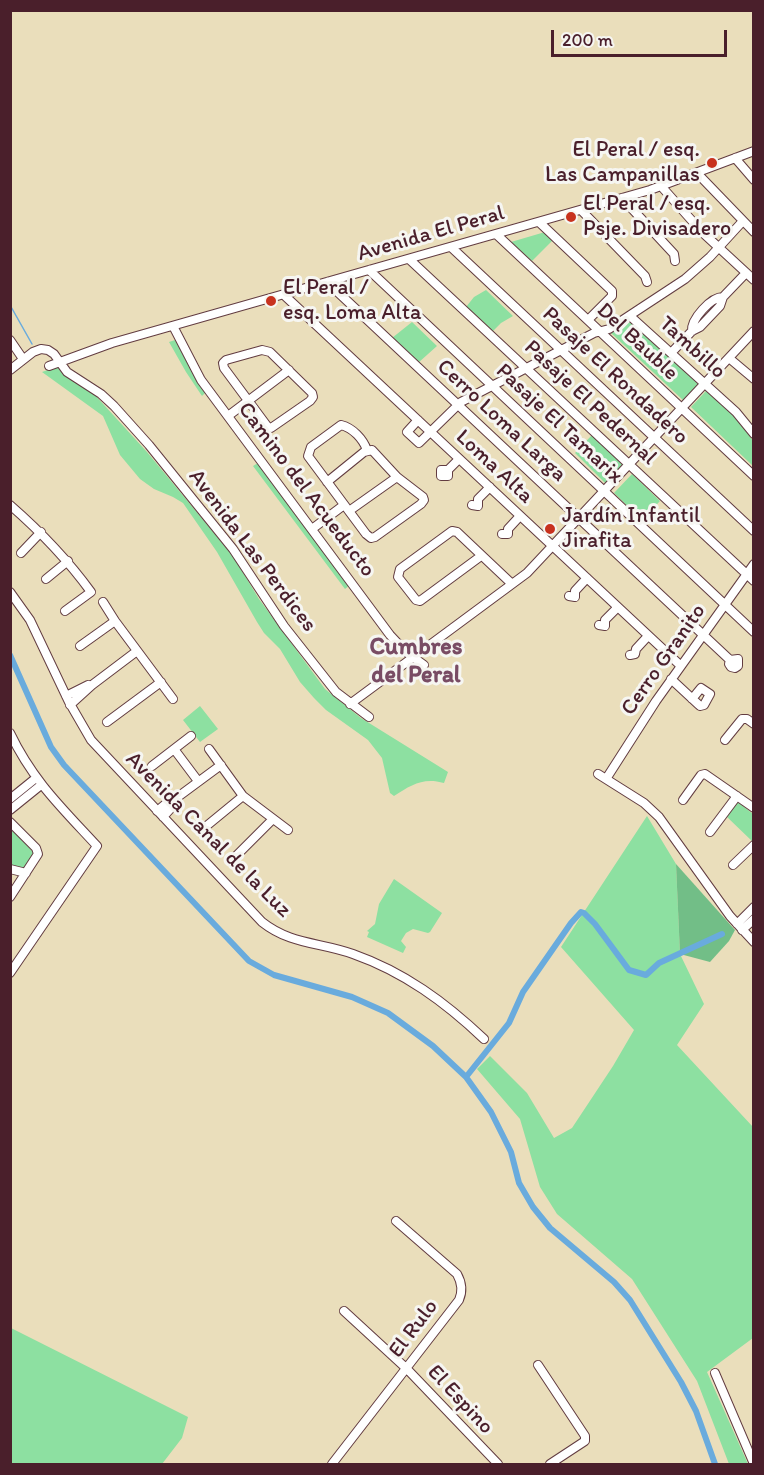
<!DOCTYPE html>
<meta charset="utf-8">
<style>
body{margin:0}
#map{position:relative;width:764px;height:1475px;overflow:hidden;background:#eadebb;font-family:Itim,sans-serif}
canvas{display:block}
.frame{position:absolute;inset:0;border:12px solid #4a1f2b;pointer-events:none}
.scale{position:absolute;left:551px;top:30px;width:176px;height:27px;box-sizing:border-box;border:3px solid #4a1f2b;border-top:0;padding-left:8px;font-size:18px;line-height:21px;white-space:nowrap;color:#4a1f2b;-webkit-text-stroke:4px #f6f6f2;paint-order:stroke}
</style>
<div id="map">
<canvas width="764" height="1475"></canvas>
<div class="frame"></div>
<div class="scale">200 m</div>
</div>
<script>
const c = document.querySelector('canvas').getContext('2d');
c.lineJoin = 'round';
function paint(path, color) {
  c.fillStyle = color;
  c.fill(path, 'evenodd');
}
function stroke(path, color, width, dash) {
  c.strokeStyle = color;
  c.lineWidth = width;
  c.lineCap = dash ? 'butt' : 'round';
  c.setLineDash(dash || []);
  c.stroke(path);
}
function write(font, color, halo, rows, align = 'center') {
  c.font = font + ' Itim,sans-serif';
  c.lineWidth = 6;
  c.setLineDash([]);
  c.textBaseline = 'middle';
  c.strokeStyle = halo;
  c.fillStyle = color;
  for (const [text, x, y, turn = 0] of rows) {
    c.save();
    c.translate(x, y);
    c.rotate((+turn || 0) * Math.PI / 180);
    c.textAlign = isNaN(turn) ? turn : align;
    if (halo) c.strokeText(text, 0, 0);
    c.fillText(text, 0, 0);
    c.restore();
  }
}
paint(new Path2D(`
 M545,232L553,240L532,261L511,242Z
 M486,290L513,316L501,323L492,332L466,307L474,297Z
 M412,322L437,346L418,363L392,338Z
 M630,322L699,383L684,401L611,333Z
 M175,340L206,392L202,396L186,372L169,342Z
 M59,366L94,394L147,452L233,556L259,599L325,689L361,718L448,772L444,783C423,777 411,785 394,796L390,793L382,758L368,740L326,710L314,698L300,682L280,649L264,633L257,622L217,552L183,503L173,497L154,489L140,479L120,455L103,416L42,372Z
 M706,391L735,415L753,441V466L691,407Z
 M592,435L623,465L605,483L575,453Z
 M258,463L350,585L345,589L253,466Z
 M632,474L660,501L642,520L614,493Z
 M200,706L218,729L200,742L183,720Z
 M738,802L753,814V842L727,817Z
 M647,816L676,864L680,954L704,1004L677,1045L753,1127V1338L707,1372L748,1464H729L697,1381L632,1279L557,1214L540,1187L520,1119L477,1069L490,1056L527,1093L554,1138L572,1128L613,1066L634,1030L561,947Z
 M10,827L34,853L24,869L11,866Z
 M394,879L442,913L430,932L428,933L413,929L406,933L401,941L406,947L403,953L367,937L369,932L367,931L375,924L379,904Z
 M11,1328L188,1417L182,1438L162,1464H11Z`), '#8de0a1');
paint(new Path2D(`
 M676,864L735,930L729,941L710,962L680,954Z`), '#72be87');
stroke(new Path2D(`
 M10,305L32,344`), '#69abdd', 1.5);
stroke(new Path2D(`
 M10,655L51,747L64,765L249,961L274,975L352,997L388,1013L433,1046L466,1077L491,1112L511,1152L519,1183L533,1207L550,1228L614,1282L630,1300L681,1382L696,1411L715,1464
 M466,1077L509,1023L523,992L571,923L581,912L584,913L595,924L629,970L646,975L659,963L722,934`), '#69abdd', 6);
const minor = new Path2D(`
 M735,158L754,180
 M697,173L754,232
 M661,186L702,232L754,280
 M622,198L674,254L675,261
 M581,210L645,276L647,282
 M539,222L612,291V296L588,320
 M496,234L754,476
 M451,247L754,531
 M409,259L754,581
 M369,270L754,632
 M327,282L730,660L729,664L731,667L735,668L738,666V659L730,660
 M284,295L681,666
 M630,316L736,412L754,434
 M173,326L201,380L390,635L406,652L424,665
 M692,331C691,319 711,297 723,297
 M10,340L23,359
 M262,350L270,352L312,393L313,397L310,401L271,428L267,426L224,368L223,363L226,360Z
 M671,353L692,331L700,327L720,306L723,297L746,273
 M729,358L754,379
 M49,366L112,343L650,190L754,151
 M10,370L33,352L41,349L48,350L54,354L67,372L101,394L114,406L149,445L233,549L284,626L336,692L369,717
 M228,416L289,370
 M418,420L407,432L419,443L461,402L594,333L609,329L685,279L710,257L742,222
 M448,470H441V476H448V470L459,459
 M327,482L364,452L372,450L397,477L423,497L424,500L421,504L375,537L371,538L366,534L308,456L311,447L341,425C353,428 363,439 367,450
 M10,505C41,532 67,559 91,592L65,611
 M472,505L478,506V499L490,487
 M349,511L397,477
 M312,529L344,505
 M502,534H508V529L520,516
 M21,553L41,532
 M481,556L420,601L416,600L398,577L400,569L452,531L457,532L512,584
 M46,579L68,561
 M10,592L30,620L69,702L91,740L262,922C291,945 320,942 353,954C404,972 445,1002 484,1039
 M569,596L575,597V591L587,578
 M103,602L115,621L173,699
 M599,625L605,626V620L618,607
 M80,646L115,621
 M630,655L635,654L636,649L648,636
 M671,679L699,705L700,706L704,705L710,694L701,688L692,699
 M66,696L88,685
 M350,704L527,573L754,331
 M70,705L92,685L137,651
 M107,722L161,682
 M10,733C33,781 62,808 97,846L10,973
 M725,740L742,719H747L754,724
 M174,749L198,781
 M209,749L243,796L288,830
 M152,766L191,736
 M598,774L644,803L659,817L730,916L754,942
 M606,779L656,701L754,564
 M10,799L36,778
 M683,800L701,775L705,774L754,808
 M10,810L41,785
 M157,811L169,801L175,799L221,765
 M163,817L173,806L175,799
 M10,822L36,848L38,854L10,897
 M204,828L243,796
 M710,832L737,796
 M234,858L272,820
 M733,865L754,845
 M10,869L26,873
 M737,924L754,907
 M742,930L754,919
 M344,1311L407,1369L498,1464
 M538,1365L585,1436V1441L550,1464
 M715,1373L754,1464
 M332,1464L459,1300C463,1291 462,1283 457,1274L396,1221`);
stroke(minor, '#623c41', 10);
stroke(minor, '#fff', 8);
for (const [x, y, r, color] of [
 [712,163,6,"#c8321e"],
 [571,217,6,"#c8321e"],
 [271,301,6,"#c8321e"],
 [550,529,6,"#c8321e"]
]) {
  const dot = new Path2D();
  dot.arc(x, y, r, 0, 2 * Math.PI);
  c.fillStyle = color;
  c.fill(dot);
  stroke(dot, '#f6f6f2', 2);
}
write('22px', '#4a1f2b', '#f6f6f2', [
 ["El Peral / esq.",700,150,"right"],
 ["Las Campanillas",700,175,"right"],
 ["El Peral / esq.",583,204],
 ["Psje. Divisadero",583,229],
 ["El Peral /",283,288],
 ["esq. Loma Alta",283,313],
 ["Jardín Infantil",562,516],
 ["Jirafita",562,541]
], 'left');
write('22px', '#4a1f2b', '#f6f6f2', [
 ["Avenida El Peral",431,234,-16],
 ["Del Bauble",637,342,43],
 ["Tambillo",692,348,42],
 ["Pasaje El Rondadero",615,376,43],
 ["Pasaje El Pedernal",590,403,43],
 ["Cerro Loma Larga",501,421,43],
 ["Pasaje El Tamarix",559,424,43],
 ["Loma Alta",494,467,43],
 ["Camino del Acueducto",306,490,53],
 ["Avenida Las Perdices",252,551,53],
 ["Cerro Granito",664,660,-55],
 ["Avenida Canal de la Luz",208,835,45],
 ["El Rulo",414,1329,-53],
 ["El Espino",460,1400,47]
]);
write('bold 24px', '#794c64', '#f6f6f2', [
 ["Cumbres",416,648],
 ["del Peral",416,676]
]);
</script>
